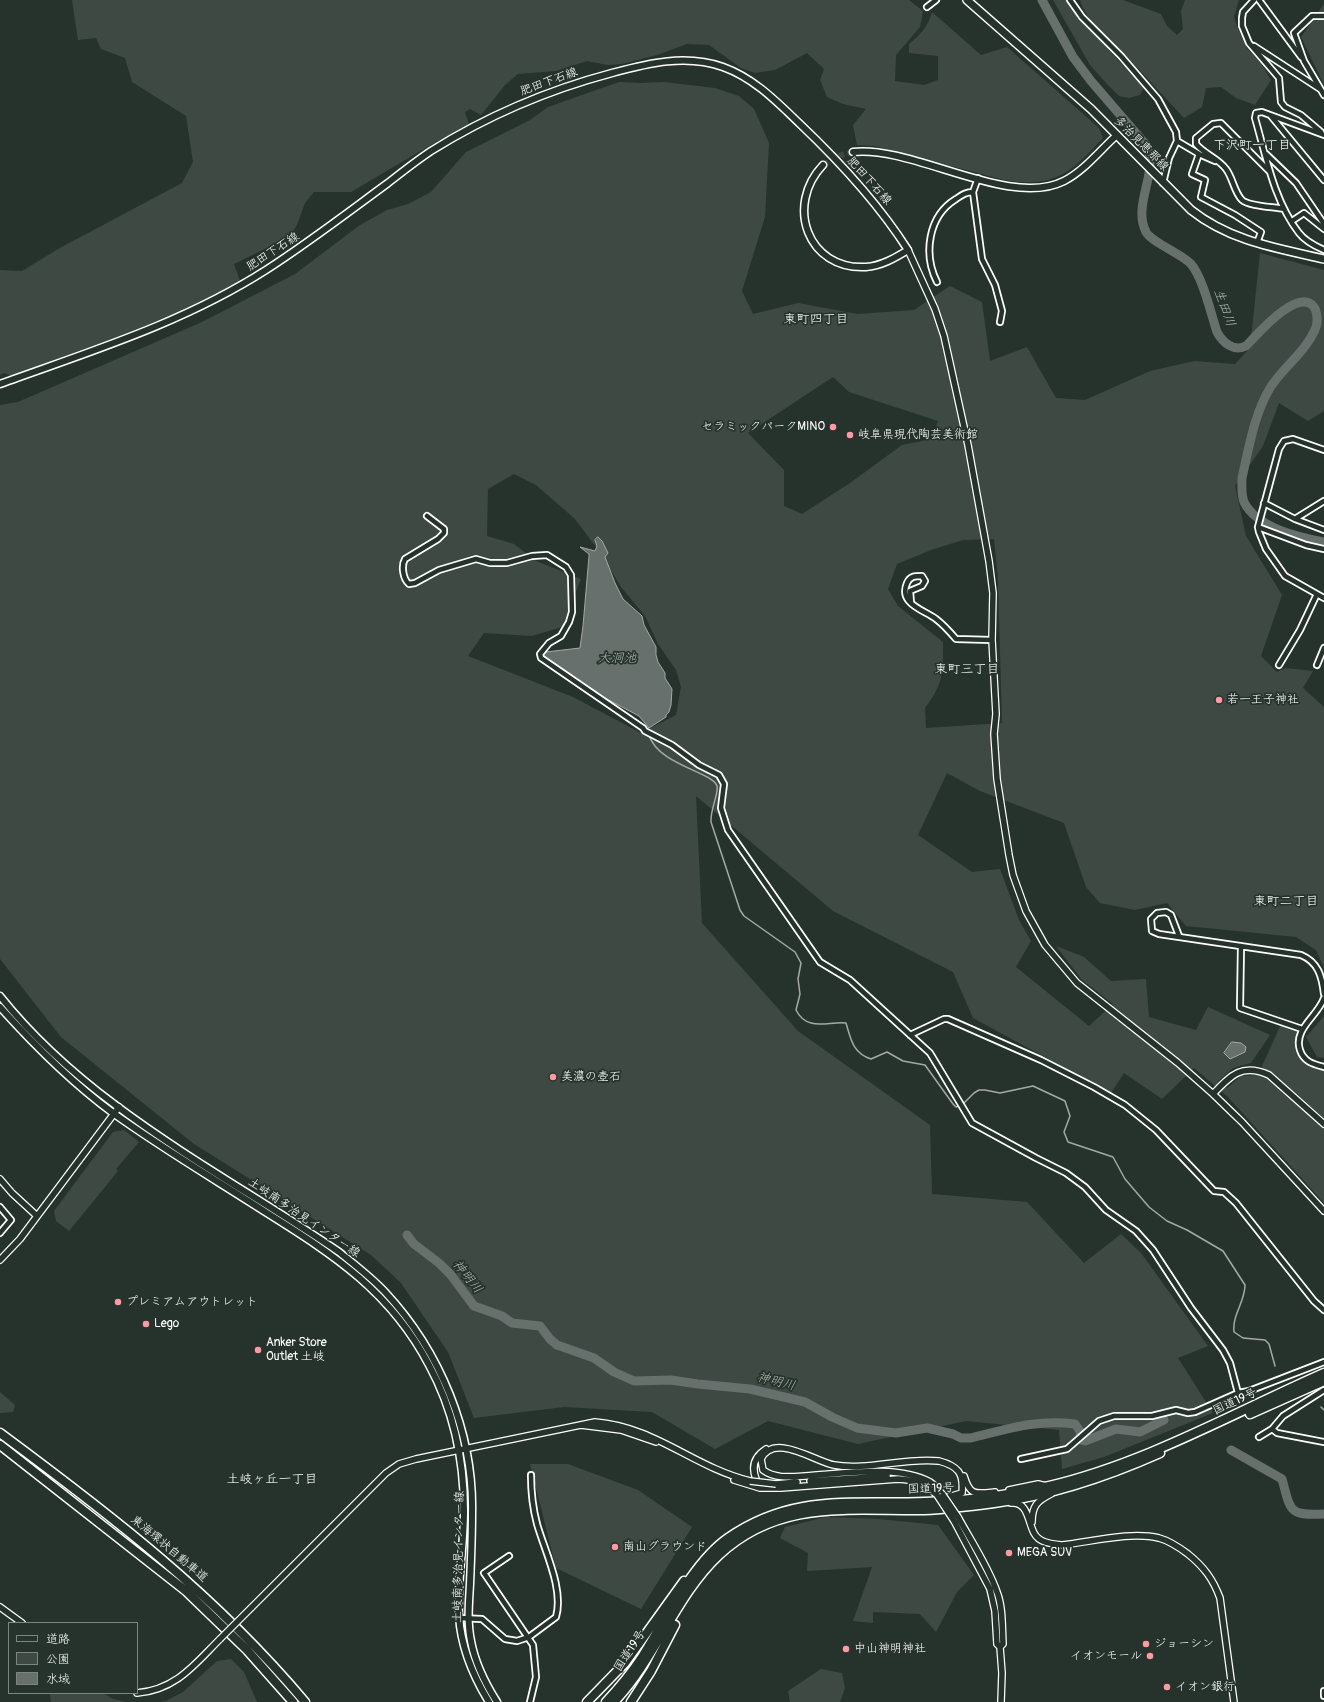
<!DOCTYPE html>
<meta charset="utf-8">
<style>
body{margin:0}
#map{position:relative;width:1324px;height:1702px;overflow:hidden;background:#26332d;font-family:Pangolin,"Klee One",sans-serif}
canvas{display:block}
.legend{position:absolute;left:8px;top:1622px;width:130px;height:72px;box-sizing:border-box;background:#26332d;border:1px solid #7d8581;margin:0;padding:5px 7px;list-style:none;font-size:12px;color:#fff}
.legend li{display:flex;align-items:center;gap:8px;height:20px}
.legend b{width:20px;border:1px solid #7d8581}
</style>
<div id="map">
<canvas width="1324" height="1702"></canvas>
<ul class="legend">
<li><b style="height:5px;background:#26332d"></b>道路</li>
<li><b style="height:11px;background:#3e4944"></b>公園</li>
<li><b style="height:11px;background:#67706c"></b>水域</li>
</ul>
</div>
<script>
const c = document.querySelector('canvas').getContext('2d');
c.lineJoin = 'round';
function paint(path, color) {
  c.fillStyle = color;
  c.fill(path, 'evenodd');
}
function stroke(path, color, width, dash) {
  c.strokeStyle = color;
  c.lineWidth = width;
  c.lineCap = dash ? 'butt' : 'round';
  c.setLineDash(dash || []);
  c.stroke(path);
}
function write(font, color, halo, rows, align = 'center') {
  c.font = font + ' Pangolin,"Klee One",sans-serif';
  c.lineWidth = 3.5;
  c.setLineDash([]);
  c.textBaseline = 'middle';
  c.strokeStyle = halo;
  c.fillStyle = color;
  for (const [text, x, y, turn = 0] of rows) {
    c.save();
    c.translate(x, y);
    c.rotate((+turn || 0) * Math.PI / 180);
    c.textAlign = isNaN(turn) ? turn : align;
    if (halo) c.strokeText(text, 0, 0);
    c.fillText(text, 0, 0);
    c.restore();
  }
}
paint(new Path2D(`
 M72,0H909L923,11L920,27L896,55L895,81L924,85L938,80V56L909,53V44C921,34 928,27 932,12L981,55L1007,47L1099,128L1103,138C1070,174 1054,188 1004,180L875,146L857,145L853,125L866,109L843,104L827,97L820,80L824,69L807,53L775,70L755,73L741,68L709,45L687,44L657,55L622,64L607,65L587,61L556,71L518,74L505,85L481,115L470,109L465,112L469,125L429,146L351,192H314L305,203L297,225L289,237L234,264L240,281C169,320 90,348 14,377L4,373L0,375V270L22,271L58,249L182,183L193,162L186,116L132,82L125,58L101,49L96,38L78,40Z
 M1053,0H1066L1081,20L1144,88L1140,95L1129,98L1119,96L1107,84L1090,65Z
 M1080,0H1123L1161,14L1167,26L1177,35L1183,29L1181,11L1185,0H1239L1234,17L1238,29L1247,48L1261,63L1271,80L1255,105L1236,98L1221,87L1206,88L1202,107L1184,118C1166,99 1149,80 1131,61C1114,43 1087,25 1080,0Z
 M1324,4V85L1301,37Z
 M619,82L640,83L664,82L715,88L739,96L754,109L769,143L765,217L742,291L753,314L798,303L857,314L914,310L950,286L982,302L990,361L1027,347L1056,398L1085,400L1150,371L1194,361L1235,364L1250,348L1260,253L1324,270V411L1308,421L1279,403L1263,446L1235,486L1246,536L1282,595L1261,656L1277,672L1285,668L1313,671L1303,688L1324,707V968L1316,950L1296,937L1186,926L1167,903L1135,910L1100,903L1086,887L1064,823L980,791L947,773L918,835L972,872L1000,869L1019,920L1031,941L1016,967L1089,1026L1113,1004L1082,980L1056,946L1084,957L1111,981L1146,979L1149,1017L1196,1030L1208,1007L1270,1035L1251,1063L1233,1068L1218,1081L1227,1088L1241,1076L1258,1075L1282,1022L1302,1029L1298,1046L1308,1062L1324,1067V1203L1228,1097L1194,1068L1162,1099L1124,1073L1111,1093L973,1018L953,972L833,911L696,796L702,923L798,1031L930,1125L932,1194L1027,1202L1084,1263L1121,1234L1141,1253L1208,1346L1178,1358L1213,1413L1104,1457L1062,1469L1059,1430L966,1421L858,1444L768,1421L715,1449L652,1412L564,1407L474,1418L448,1352L401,1283L371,1255L194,1144L61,1037L0,959V405L18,402L202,322L295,274L360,225L387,210L408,204L431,192L466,152L530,120L548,107ZM833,377L849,392L938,421L932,439L902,445L850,483L802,514L784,506V470L748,433ZM514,474L536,485L575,519L601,554L621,587L645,616L658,644L676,670L681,687L676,715L641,733L573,697L468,656L484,633L532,636L562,627L581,579L536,561L514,544L487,536L488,489ZM994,539L998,579L1002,723L926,728L925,708C944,683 943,672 943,642L898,606L888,589L897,564L931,550L963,540Z
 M1324,1016V1058L1317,1057L1306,1037Z
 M124,1130L139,1142L116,1169L118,1171L69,1231L56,1221L54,1211L113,1132Z
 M0,1392L15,1405L13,1412L0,1413Z
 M530,1464H568L638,1490L692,1527L641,1609L556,1568Z
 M826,1517L879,1519L938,1525L974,1575L957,1592L936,1632L920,1614L873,1612V1623L853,1621L872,1567L807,1571L808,1553L780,1538L785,1527Z
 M231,1659L244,1672L257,1702H159L166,1701L183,1692L217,1661Z
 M821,1669L842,1673L845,1688L840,1702H790L788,1691Z
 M50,1693H103L113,1699L126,1702H51Z`), '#3e4944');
const water = new Path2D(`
 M598,537L602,541L608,553L605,557L615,583L623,599L642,616L644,625L656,647V655L658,662L665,673V678L672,689L671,705L669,712L666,715V717L649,728L639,716L603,697L542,655L546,652L580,648L583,626L589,556V554L580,547L595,551L597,546L595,540Z
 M1232,1042L1241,1043L1246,1047L1245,1052L1230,1059L1224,1053Z`);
paint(water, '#67706c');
stroke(water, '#a4a9a7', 1);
stroke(new Path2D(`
 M649,735C658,765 713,772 717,786C719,793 710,810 711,822L740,910L744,916L795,952L801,963L798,979L800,994L796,1010C807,1032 828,1021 846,1023C851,1040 853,1053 871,1059L887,1052L903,1061L925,1065L953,1104L956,1107L959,1106
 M963,1104L974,1093L979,1090H985L1000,1093L1033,1086L1065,1101L1070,1116L1064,1132L1068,1142L1113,1157L1125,1179L1149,1207L1167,1221L1187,1230L1223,1251L1245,1285C1245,1302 1232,1315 1234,1332L1243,1338L1265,1340L1269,1344L1275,1366
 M1321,1407L1324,1410`), '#a4a9a7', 1.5);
stroke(new Path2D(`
 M1042,0L1073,57L1091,81L1147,146C1159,172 1132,205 1146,232C1151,242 1182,254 1191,264C1203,278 1211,314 1217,332C1223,343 1234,352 1246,346C1256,336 1298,286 1314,307C1317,311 1318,322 1316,327C1307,351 1283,367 1270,388C1254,415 1249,447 1242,478C1242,485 1241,495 1244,502C1257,528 1298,537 1324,542
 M407,1235L414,1244L439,1263L451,1275L474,1306L502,1316L512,1323L540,1326L550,1339L557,1345L594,1358L614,1372L634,1381L671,1380L698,1384L750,1389L805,1402L832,1417L857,1428L896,1433L927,1428L953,1434L961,1438H971C1008,1429 1037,1419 1075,1424L1080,1431L1081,1440L1085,1441L1116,1429L1140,1432L1164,1420
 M1231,1450L1282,1479C1291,1511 1288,1516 1324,1514`), '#67706c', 9);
stroke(new Path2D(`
 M823,165L838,156L853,152`), '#3c4742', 6, [6, 3]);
const minor = new Path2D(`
 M1070,0L1082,17L1121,56L1158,99L1176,132L1177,141L1169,158L1163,183
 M1254,0L1243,12L1242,18V26L1249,43L1279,78L1281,102L1285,107L1301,115L1321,132
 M1259,0L1301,57
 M927,7L936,0
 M1324,16H1312L1294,33L1304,61L1324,95
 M1254,46L1320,89
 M1271,116L1324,180
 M1324,135L1262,112L1256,113L1255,118C1266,156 1274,201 1299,233C1305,241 1315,246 1324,250
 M1177,141L1199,154L1215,161
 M1199,154L1192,174L1205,180L1201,197L1235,215L1261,232L1257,243
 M1266,154L1296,183L1324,224
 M1270,172L1221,123L1213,124L1196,138V144C1204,154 1218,158 1226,169C1233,178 1234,192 1242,200C1248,206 1275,207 1284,209
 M978,178L973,192L982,259L995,285L1002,311L1000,322
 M1292,221L1304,213L1324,229
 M937,282C923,254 928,216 956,199C962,195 966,192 973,192
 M1324,450L1293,439L1284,441L1279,449L1258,527L1259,532L1266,549L1285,576L1324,598
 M1264,503L1295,519L1324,530
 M427,516L444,529V533L438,539L405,559C401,566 403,579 409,584L415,583L439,570L476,559L490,563H507L532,556L547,555L566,567L571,575L572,612L569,622L561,636L549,643L540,654L541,658L643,728L645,731L672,745L699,765L719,775L724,784L721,808L728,830L820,962L850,980L930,1053L972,1123L1036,1158L1066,1173L1085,1187L1106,1210L1136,1231L1153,1250L1191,1308L1223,1350L1230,1363L1238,1393
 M1295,519L1324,501
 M1258,527L1306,545L1324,549
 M911,603L910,591L922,586L925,581L922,576C915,576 910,576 907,583C898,604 924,610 936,619C944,625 950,632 956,639L992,640
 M1279,665L1300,630L1317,594
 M1317,665L1324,648
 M1179,936L1171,915L1166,912L1157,913L1151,919L1152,931L1159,934L1301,955C1318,962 1322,976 1324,994
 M1241,946L1240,1008L1302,1029
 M1324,998C1318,1016 1293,1029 1300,1050C1304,1062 1313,1064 1324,1067
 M910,1035L944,1019H948L1041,1060L1094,1087L1125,1105L1156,1130L1214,1191L1224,1192L1236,1203L1314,1301L1324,1310
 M0,1207L11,1220L0,1233
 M1272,1429L1277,1433L1324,1442
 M1259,1437L1272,1429L1283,1416L1324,1390
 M1021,1459L1067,1449L1099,1421L1114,1416H1152L1176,1410L1188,1413L1195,1412L1238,1393L1249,1391L1324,1362
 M509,1556L484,1573L533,1645L536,1677L530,1702
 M459,1618L482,1619L505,1639L517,1641L529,1637L556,1617C564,1589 545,1552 537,1524C533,1509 531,1491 531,1475
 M1324,1691V1696`);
const tertiary = new Path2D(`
 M908,250L935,309L944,336L968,445L989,561L993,593L992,640L996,714L994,734L997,779L1009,855L1013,875L1026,911L1045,945L1077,983L1178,1063L1213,1094L1242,1122L1324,1211
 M1213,1094C1231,1075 1242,1063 1269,1075L1324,1124
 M0,1179L12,1193L37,1216
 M0,1260L20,1239L119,1107
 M581,1425L621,1430L656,1442
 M964,1476C970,1496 975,1494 995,1492
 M756,1479C751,1466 755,1456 766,1449
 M734,1480L760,1488H781L898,1479C916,1480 923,1483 937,1495
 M810,1481L887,1476
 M776,1484L797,1482
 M1009,1490L1038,1484L1046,1486
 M943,1495C939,1491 935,1485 930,1482C898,1464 840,1474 805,1476C791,1477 775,1479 763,1470L761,1459C774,1432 816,1462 834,1465C866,1471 906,1457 939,1461C958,1466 964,1473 962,1493L945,1498
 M1011,1503C1028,1501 1028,1522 1034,1533C1039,1543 1052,1544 1062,1545C1091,1542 1130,1531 1159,1538C1170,1541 1180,1548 1188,1554C1204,1567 1213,1579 1220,1598L1234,1702
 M958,1517C971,1541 988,1566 997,1592C1003,1607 1002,1627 1003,1644L1000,1647
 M954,1521L990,1589L995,1611L997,1644L1000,1647L1002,1673L1001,1702
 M1032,1522C1032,1506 1037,1501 1051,1494
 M0,1607L22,1623
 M251,1608L386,1473L399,1464L416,1459L595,1422C656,1427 693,1467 750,1481
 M137,1693C176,1690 195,1664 220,1639`);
const secondary = new Path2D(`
 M853,152C913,145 1009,209 1064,181C1084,171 1100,150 1117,135
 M0,384C91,351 183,323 266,270C308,243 347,213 388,183C402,172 416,161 431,151C487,116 548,90 612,73C649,63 686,54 723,67C754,78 777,102 800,124C840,162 878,203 908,250C895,258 881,266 866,267C807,270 785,205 823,165
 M0,996C89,1108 223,1173 339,1252C355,1265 371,1277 385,1292C440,1351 474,1433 472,1514C472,1538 471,1561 470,1584C469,1603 467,1622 471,1641C475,1663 485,1683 497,1702
 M0,1007C35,1046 71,1082 113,1113C163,1149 216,1180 267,1213C334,1255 391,1292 429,1365C453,1409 464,1460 464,1511C464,1546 457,1581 459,1616C461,1647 473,1676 489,1702`);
const primary = new Path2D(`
 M967,0L1091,109L1191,210C1230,241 1276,248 1324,259`);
const trunk = new Path2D(`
 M1250,1414L1324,1381
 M587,1702L625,1663L684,1581
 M606,1702C618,1689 630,1675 640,1660C664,1623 692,1563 728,1538C793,1493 851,1505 925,1502C967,1501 1009,1495 1049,1486C1146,1463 1233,1413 1324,1373
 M614,1702C656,1658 676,1595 719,1555C779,1499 849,1511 924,1510C947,1509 971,1506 994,1503C1053,1495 1106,1477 1160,1453
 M631,1702L651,1671L675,1625`);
const motorway = new Path2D(`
 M0,1433C112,1516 215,1595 305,1702
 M0,1445L186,1591L247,1650L293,1702`);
stroke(minor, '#fff', 8);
stroke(tertiary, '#fff', 8);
stroke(secondary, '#fff', 9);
stroke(primary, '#fff', 10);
stroke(trunk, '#fff', 11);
stroke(motorway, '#fff', 11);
stroke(minor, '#26332d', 4.5);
stroke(tertiary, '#26332d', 5.5);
stroke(secondary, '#26332d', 6);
stroke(primary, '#26332d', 7);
stroke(trunk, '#26332d', 8);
stroke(motorway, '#26332d', 8);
const tertiaryBridge = new Path2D(`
 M750,1481L776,1484
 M937,1495L954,1521
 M943,1495L958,1517
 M220,1639L251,1608`);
stroke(tertiaryBridge, '#fff', 8, []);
stroke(tertiaryBridge, '#26332d', 5.5);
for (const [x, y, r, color] of [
 [833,427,4,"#ff9aa2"],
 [850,435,4,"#ff9aa2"],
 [1219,700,4,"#ff9aa2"],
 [553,1077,4,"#ff9aa2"],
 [118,1302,4,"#ff9aa2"],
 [146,1324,4,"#ff9aa2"],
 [258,1350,4,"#ff9aa2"],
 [615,1547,4,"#ff9aa2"],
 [1009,1553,4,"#ff9aa2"],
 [1146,1644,4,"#ff9aa2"],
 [846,1649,4,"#ff9aa2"],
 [1150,1656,4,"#ff9aa2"],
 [1167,1687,4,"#ff9aa2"]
]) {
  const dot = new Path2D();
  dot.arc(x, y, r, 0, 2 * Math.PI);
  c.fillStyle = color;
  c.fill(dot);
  stroke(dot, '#26332d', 1.5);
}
write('12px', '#fff', '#26332d', [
 ["肥田下石線",549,82,-20],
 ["多治見恵那線",1141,144,45],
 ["肥田下石線",869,181,48],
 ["肥田下石線",273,252,-33],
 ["土岐南多治見インター線",304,1218,34],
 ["国道19号",1235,1402,-25],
 ["国道19号",931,1489,-2],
 ["東海環状自動車道",169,1549,40],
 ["土岐南多治見インター線",459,1557,-89],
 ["国道19号",630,1651,-57]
]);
write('12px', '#fff', '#26332d', [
 ["セラミックパークMINO",825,427,"right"],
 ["岐阜県現代陶芸美術館",858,435],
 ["若一王子神社",1227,700],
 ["美濃の壺石",561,1077],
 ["プレミアムアウトレット",126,1302],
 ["Lego",154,1324],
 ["Anker Store",266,1343],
 ["Outlet 土岐",266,1357],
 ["南山グラウンド",623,1547],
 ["MEGA SUV",1017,1553],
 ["ジョーシン",1154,1644],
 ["中山神明神社",854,1649],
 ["イオンモール",1142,1656,"right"],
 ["イオン銀行",1175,1687]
], 'left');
write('13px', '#fff', '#26332d', [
 ["下沢町一丁目",1252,146],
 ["東町四丁目",816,320],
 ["東町三丁目",967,670],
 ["東町二丁目",1286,902],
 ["土岐ヶ丘一丁目",272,1480]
]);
write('italic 13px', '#b3b8b6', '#26332d', [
 ["生田川",1224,308,70],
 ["大洞池",617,659],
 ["神明川",467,1277,51],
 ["神明川",776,1382,14]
]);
</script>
